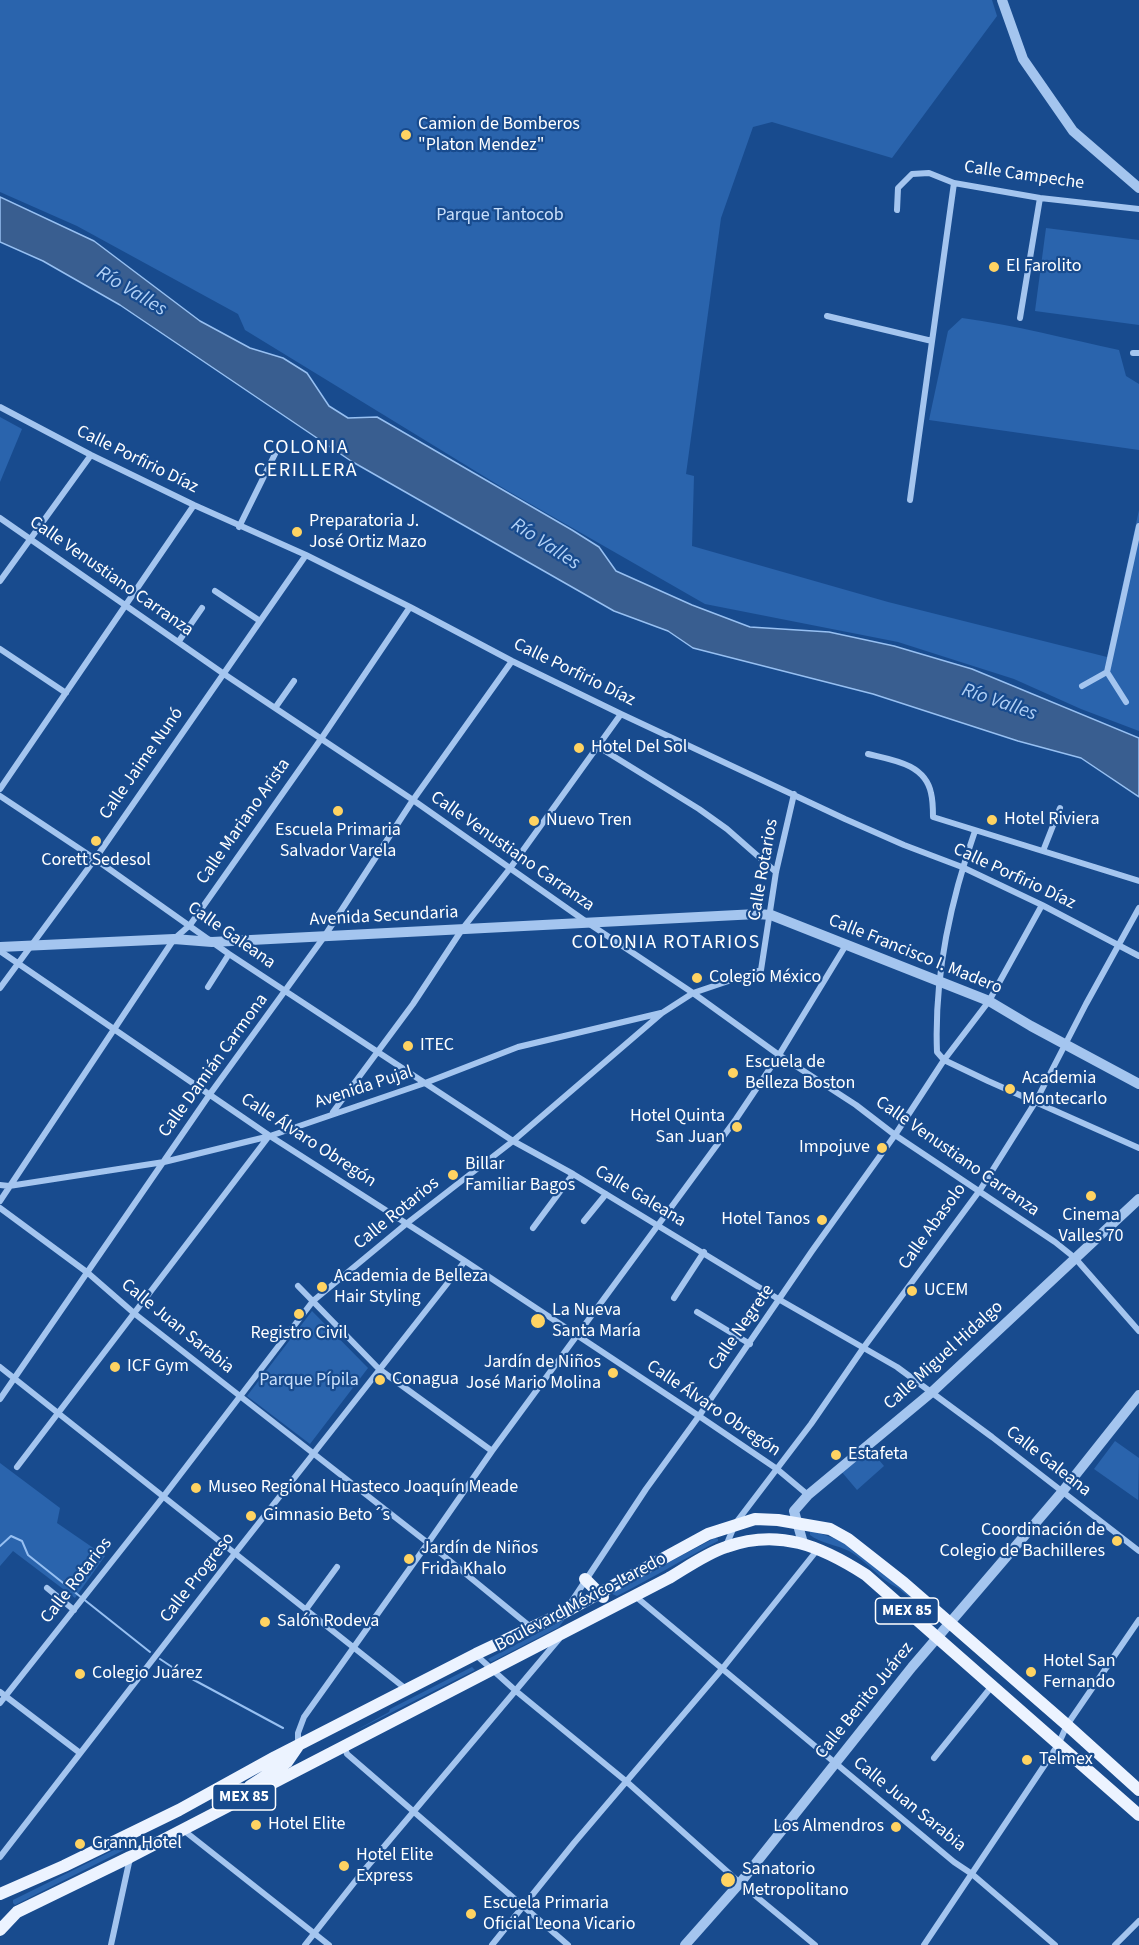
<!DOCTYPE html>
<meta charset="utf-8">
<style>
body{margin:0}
canvas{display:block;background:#184b8e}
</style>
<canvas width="1139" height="1945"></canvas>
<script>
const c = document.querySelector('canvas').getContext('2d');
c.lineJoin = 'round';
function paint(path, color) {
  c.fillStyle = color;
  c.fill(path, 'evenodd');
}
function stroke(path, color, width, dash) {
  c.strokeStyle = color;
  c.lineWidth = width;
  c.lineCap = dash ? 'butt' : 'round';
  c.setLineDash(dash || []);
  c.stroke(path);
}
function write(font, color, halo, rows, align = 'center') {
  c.font = font + ' "Source Sans 3",sans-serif';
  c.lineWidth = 4.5;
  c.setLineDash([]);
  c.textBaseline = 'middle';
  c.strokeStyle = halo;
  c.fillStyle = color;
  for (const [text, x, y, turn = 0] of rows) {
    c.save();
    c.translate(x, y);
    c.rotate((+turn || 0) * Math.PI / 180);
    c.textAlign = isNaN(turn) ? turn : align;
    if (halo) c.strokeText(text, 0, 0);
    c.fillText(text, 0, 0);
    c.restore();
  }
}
paint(new Path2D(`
 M0,0H992L997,16L892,158L772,122L753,127L721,218L686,474L694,476L692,546L888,602L1107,657L1139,510V731L1081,709L1014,679L898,642L705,604L508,491L245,330L238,314L77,226L0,192Z
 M1046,228L1139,240V325L1035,311Z
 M962,318C1015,325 1067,339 1119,350L1126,376L1139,384V450L929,420L948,331Z
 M0,417L22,429L0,482Z
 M312,1311L368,1368L310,1444L247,1396Z
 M1115,1441L1139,1458L1138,1500L1094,1469Z
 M869,1448L884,1466L857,1490L841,1471Z
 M0,1463L60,1508L57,1523L105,1556L75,1598L13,1551L0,1566Z
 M810,1530L839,1540L863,1555L937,1620H936L898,1588C880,1580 867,1561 849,1551C837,1545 820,1543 810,1535Z
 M715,1538L718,1539V1541C684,1559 652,1578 617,1596L610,1593Z
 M565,1619L559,1627L491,1662L488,1659Z
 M472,1667L475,1670L353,1732L389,1712L390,1709Z
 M122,1846L124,1850L15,1905L13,1903V1900Z`), '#2a64ad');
const water = new Path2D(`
 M0,197L94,241L200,321L250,348L283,358L307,373L329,406L348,418L377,417L572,530L599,547L616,571L692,605L750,627L829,632L894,646L972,669L1139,738V797L1081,758L1018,741L873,694L693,648L668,631L614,611L351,461L120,305L43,261L0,242Z`);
paint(water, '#395e90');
stroke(water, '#97c0f2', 1.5);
stroke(new Path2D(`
 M0,1546L11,1536L22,1541L28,1555L150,1652
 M160,1659L181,1673L283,1728`), '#97c0f2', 2);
stroke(new Path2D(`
 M897,210L898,188L912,174L929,173L954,183L1040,198L1139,209
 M827,316L932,341
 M1020,318L1040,198
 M1133,353H1139
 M0,407L91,455L194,505L306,555L410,607L512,661L621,714L845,819L904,845L962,867L1042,905L1139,956
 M910,500L954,183
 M0,518L224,674L413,800L588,923L693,993L779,1055L856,1105L895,1135L1055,1242L1075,1258L1139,1331
 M239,527L275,454
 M0,581L91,455
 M215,591L260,621
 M179,641L202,608
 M0,649L66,693
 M1082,686L1107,672
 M1126,702L1107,672L1139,526
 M275,708L294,681
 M597,746L699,809L727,829L776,872
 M868,754C893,760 925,764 931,793C933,801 933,809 933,817L1139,881
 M0,789L194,505
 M0,796L95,859L229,954L513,1141L573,1174L780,1300L897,1367L992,1437L1139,1551
 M975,831C950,902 934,976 937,1052L944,1060L988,1081L1139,1148
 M1043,851L1060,808
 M0,951L270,1136L465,1261L699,1416L777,1469L808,1495
 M208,987L229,954
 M0,988L95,859L306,555
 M333,1112L413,1004L463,928L511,867L621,714
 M0,1185L9,1186L164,1162L270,1136L425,1083L518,1047L661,1013
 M0,1201L174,939L190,925L321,739L410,607
 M0,1208L88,1273L135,1314L428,1543L532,1628
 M584,1221L606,1194
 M533,1228L573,1174
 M298,1286L379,1369L492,1451
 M674,1298L704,1252
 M697,1312L750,1344
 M0,1367L406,1689
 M0,1399L210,1094L324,937L413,800L512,661
 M17,1467L269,1136
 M726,1546L735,1524L811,1424L864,1347L980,1190L1036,1101L1086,1004L1139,908
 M47,1588L74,1610
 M635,1596L954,1862L972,1874L1055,1945
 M568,1607L646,1489L699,1416L812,1251L895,1135L944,1060L989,1001L1042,905
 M307,1608L337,1567
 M476,1655L516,1691L627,1782L740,1883L815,1945
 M0,1692L80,1753
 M0,1703L163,1497L313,1301L406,1224L513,1141L662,1013L693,993L761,970L776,872L794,794
 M298,1745V1733L304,1717L428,1543L492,1451L736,1119L779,1055L846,945
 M344,1746L347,1754L568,1945
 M934,1758L992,1686
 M182,1829L329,1945
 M0,1857L236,1552L465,1261
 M111,1945L130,1858
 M305,1945L361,1874L559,1639
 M492,1945L574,1843L722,1669L818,1549
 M924,1945L1058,1745L1067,1725L1139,1620
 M1115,1945L1139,1921`), '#a4c5ef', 6);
stroke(new Path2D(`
 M1002,0L1023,59L1073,131L1139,188
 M0,947L174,939L212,942L757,914L771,915L989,1001L1031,1026L1139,1084
 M803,1543L794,1511L808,1495L932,1392L1139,1199
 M685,1945L740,1883L912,1667L1062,1492L1139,1395`), '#a4c5ef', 10);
stroke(new Path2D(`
 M585,1579L603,1597
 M250,1786L287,1762L298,1746
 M0,1894L64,1866L179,1810L275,1757L476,1654L565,1612L708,1534L755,1519L778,1520L830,1529L848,1539L904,1583L1067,1725L1139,1790
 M0,1930L17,1912L130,1857L669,1578C686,1568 707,1553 726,1547C779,1528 821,1546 866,1575L1139,1815`), '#ecf3ff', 12);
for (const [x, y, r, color] of [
 [406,135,6,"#ffd362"],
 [994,267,6,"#ffd362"],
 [297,532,6,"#ffd362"],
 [579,748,6,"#ffd362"],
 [338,811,6,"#ffd362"],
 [992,820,6,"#ffd362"],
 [534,821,6,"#ffd362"],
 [96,841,6,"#ffd362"],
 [697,978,6,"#ffd362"],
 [408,1046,6,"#ffd362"],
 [733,1073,6,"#ffd362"],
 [1010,1089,6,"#ffd362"],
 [737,1127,6,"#ffd362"],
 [882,1148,6,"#ffd362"],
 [453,1175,6,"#ffd362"],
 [1091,1196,6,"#ffd362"],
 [822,1220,6,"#ffd362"],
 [322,1287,6,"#ffd362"],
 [912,1291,6,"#ffd362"],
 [299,1314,6,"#ffd362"],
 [538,1321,8,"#ffd362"],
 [115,1367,6,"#ffd362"],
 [613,1373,6,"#ffd362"],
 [380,1380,6,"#ffd362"],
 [836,1455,6,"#ffd362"],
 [196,1488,6,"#ffd362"],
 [251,1516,6,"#ffd362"],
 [1117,1541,6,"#ffd362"],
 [409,1559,6,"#ffd362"],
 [265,1622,6,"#ffd362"],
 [1031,1672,6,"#ffd362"],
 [80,1674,6,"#ffd362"],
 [1027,1760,6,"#ffd362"],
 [256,1825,6,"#ffd362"],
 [896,1827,6,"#ffd362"],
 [80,1844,6,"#ffd362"],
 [344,1866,6,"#ffd362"],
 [728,1880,8,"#ffd362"],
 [471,1914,6,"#ffd362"]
]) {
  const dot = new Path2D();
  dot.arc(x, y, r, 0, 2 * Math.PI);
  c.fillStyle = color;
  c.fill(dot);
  stroke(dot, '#184b8e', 2);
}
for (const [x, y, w] of [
 [907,1611,63],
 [244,1797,63]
]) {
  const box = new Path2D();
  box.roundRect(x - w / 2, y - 13, w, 26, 4.5);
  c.fillStyle = '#184b8e';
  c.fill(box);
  stroke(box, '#fff', 1.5);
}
write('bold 16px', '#fff', null, [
 ["MEX 85",907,1611],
 ["MEX 85",244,1797]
]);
write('18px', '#fff', '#184b8e', [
 ["Camion de Bomberos",418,125],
 ["\"Platon Mendez\"",418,146],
 ["El Farolito",1006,267],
 ["Preparatoria J.",309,522],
 ["José Ortiz Mazo",309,543],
 ["Hotel Del Sol",591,748],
 ["Hotel Riviera",1004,820],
 ["Nuevo Tren",546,821],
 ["Escuela Primaria",338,831,"center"],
 ["Salvador Varela",338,852,"center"],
 ["Corett Sedesol",96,861,"center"],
 ["Colegio México",709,978],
 ["ITEC",420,1046],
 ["Escuela de",745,1063],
 ["Belleza Boston",745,1084],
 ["Academia",1022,1079],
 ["Montecarlo",1022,1100],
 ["Hotel Quinta",725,1117,"right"],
 ["San Juan",725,1138,"right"],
 ["Impojuve",870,1148,"right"],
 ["Billar",465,1165],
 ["Familiar Bagos",465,1186],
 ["Cinema",1091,1216,"center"],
 ["Valles 70",1091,1237,"center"],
 ["Hotel Tanos",810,1220,"right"],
 ["Academia de Belleza",334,1277],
 ["Hair Styling",334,1298],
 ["UCEM",924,1291],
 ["La Nueva",552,1311],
 ["Santa María",552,1332],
 ["Registro Civil",299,1334,"center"],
 ["Jardín de Niños",601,1363,"right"],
 ["José Mario Molina",601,1384,"right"],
 ["ICF Gym",127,1367],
 ["Conagua",392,1380],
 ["Estafeta",848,1455],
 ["Museo Regional Huasteco Joaquín Meade",208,1488],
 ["Gimnasio Beto´s",263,1516],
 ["Coordinación de",1105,1531,"right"],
 ["Colegio de Bachilleres",1105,1552,"right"],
 ["Jardín de Niños",421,1549],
 ["Frida Khalo",421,1570],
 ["Salón Rodeva",277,1622],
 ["Hotel San",1043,1662],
 ["Fernando",1043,1683],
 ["Colegio Juárez",92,1674],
 ["Telmex",1039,1760],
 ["Hotel Elite",268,1825],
 ["Los Almendros",884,1827,"right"],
 ["Grann Hotel",92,1844],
 ["Hotel Elite",356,1856],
 ["Express",356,1877],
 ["Sanatorio",742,1870],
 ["Metropolitano",742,1891],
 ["Escuela Primaria",483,1904],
 ["Oficial Leona Vicario",483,1925]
], 'left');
write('18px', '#fff', '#184b8e', [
 ["Calle Campeche",1024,176,8],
 ["Calle Porfirio Díaz",137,460,26],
 ["Calle Venustiano Carranza",111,577,35],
 ["Calle Porfirio Díaz",574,673,26],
 ["Calle Jaime Nunó",142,764,-55],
 ["Calle Mariano Arista",244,822,-55],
 ["Calle Venustiano Carranza",512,852,35],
 ["Calle Rotarios",764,870,-80],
 ["Calle Porfirio Díaz",1014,877,25],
 ["Avenida Secundaria",384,917,-3],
 ["Calle Galeana",231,936,35],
 ["Calle Francisco I. Madero",915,955,22],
 ["Calle Damián Carmona",214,1066,-54],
 ["Avenida Pujal",364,1088,-18],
 ["Calle Álvaro Obregón",308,1141,33],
 ["Calle Venustiano Carranza",957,1157,35],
 ["Calle Galeana",640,1197,31],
 ["Calle Rotarios",397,1214,-39],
 ["Calle Abasolo",933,1227,-54],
 ["Calle Juan Sarabia",177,1327,39],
 ["Calle Negrete",742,1328,-55],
 ["Calle Miguel Hidalgo",944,1356,-42],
 ["Calle Álvaro Obregón",713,1409,34],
 ["Calle Galeana",1048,1462,38],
 ["Calle Progreso",198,1578,-52],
 ["Calle Rotarios",77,1581,-52],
 ["Boulevard México-Laredo",581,1603,-28],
 ["Calle Benito Juárez",865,1701,-51],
 ["Calle Juan Sarabia",909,1805,39]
]);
write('18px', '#cae0fb', '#184b8e', [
 ["Parque Tantocob",500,216],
 ["Parque Pípila",309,1381]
]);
write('italic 20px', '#b0d0f6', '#184b8e', [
 ["Río Valles",131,292,31],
 ["Río Valles",545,545,33],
 ["Río Valles",999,703,19]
]);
c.letterSpacing = '1.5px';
write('20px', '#fff', '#184b8e', [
 ["COLONIA",306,449],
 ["CERILLERA",306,472],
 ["COLONIA ROTARIOS",666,944]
]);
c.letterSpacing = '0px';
</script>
